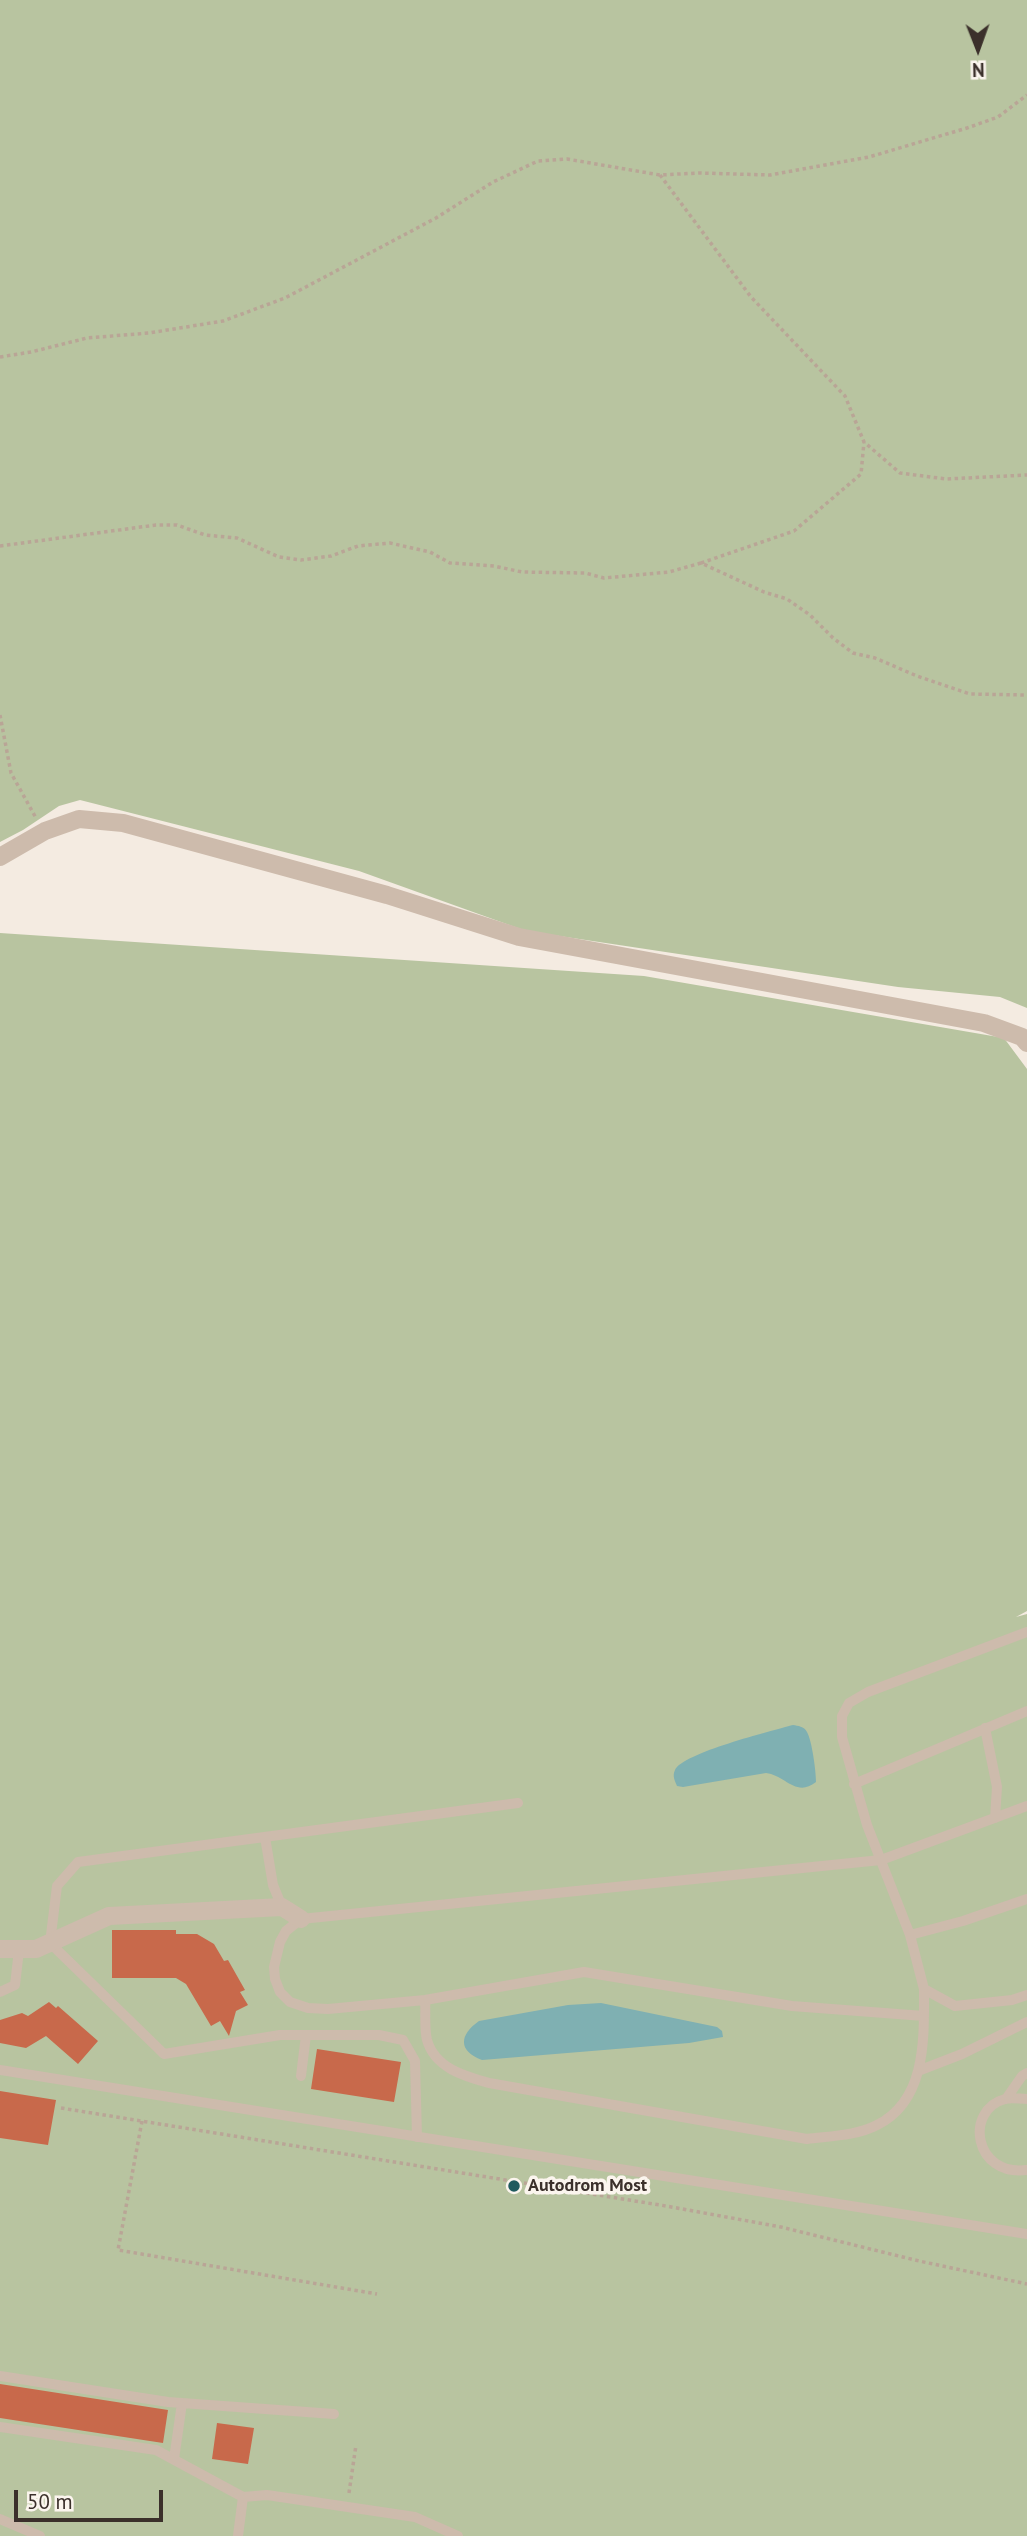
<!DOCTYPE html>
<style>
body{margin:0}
#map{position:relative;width:1027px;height:2536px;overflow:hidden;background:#f4ebe1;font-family:"PT Sans",sans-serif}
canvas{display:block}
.north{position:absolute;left:943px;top:14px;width:70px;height:70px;-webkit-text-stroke:5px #fbf5ee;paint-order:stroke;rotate:179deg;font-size:19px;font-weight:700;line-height:28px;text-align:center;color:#3b302b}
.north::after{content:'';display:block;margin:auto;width:24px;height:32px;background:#3b302b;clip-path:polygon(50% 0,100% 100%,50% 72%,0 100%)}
.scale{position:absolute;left:14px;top:2490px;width:149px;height:32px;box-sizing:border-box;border:4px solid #3b302b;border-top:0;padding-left:9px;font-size:21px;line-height:24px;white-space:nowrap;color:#3b302b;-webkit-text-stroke:5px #fbf5ee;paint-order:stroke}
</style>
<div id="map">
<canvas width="1027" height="2536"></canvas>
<div class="north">N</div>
<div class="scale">50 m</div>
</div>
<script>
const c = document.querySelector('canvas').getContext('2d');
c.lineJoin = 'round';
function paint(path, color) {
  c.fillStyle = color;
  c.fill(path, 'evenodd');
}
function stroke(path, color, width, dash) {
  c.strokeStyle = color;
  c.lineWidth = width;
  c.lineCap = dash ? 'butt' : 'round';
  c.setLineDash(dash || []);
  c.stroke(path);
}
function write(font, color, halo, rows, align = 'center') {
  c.font = font + ' "PT Sans",sans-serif';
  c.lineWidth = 7;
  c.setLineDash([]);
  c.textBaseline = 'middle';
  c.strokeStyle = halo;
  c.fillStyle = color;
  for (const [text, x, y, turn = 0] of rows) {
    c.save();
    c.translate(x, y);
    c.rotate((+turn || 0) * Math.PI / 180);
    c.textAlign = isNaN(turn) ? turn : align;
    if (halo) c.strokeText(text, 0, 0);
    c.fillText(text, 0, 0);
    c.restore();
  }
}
paint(new Path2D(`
 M0,0H1027V1008L1000,997L898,987L526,931L359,871L80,800L59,806L23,830L0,842Z
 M0,933L644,976L1004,1038L1027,1069V1611L1016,1617L1027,1614V2536H0Z`), '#b8c4a0');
paint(new Path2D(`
 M793,1725C798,1726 804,1726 807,1732C812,1741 816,1771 816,1782C796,1798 785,1775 766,1773L683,1787L677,1786C675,1781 672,1776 675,1770C683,1753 771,1731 793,1725Z
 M601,2003L717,2027L722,2031L723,2037L689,2043L482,2060C458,2051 459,2035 479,2021L568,2005Z`), '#7fb0b2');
paint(new Path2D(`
 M112,1930H176V1934H197L214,1944L224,1961L228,1960L245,1990L240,1992L248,2005L236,2011L229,2036L220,2021L211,2026L186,1984L176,1978H112Z
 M49,2002L56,2008L58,2006L98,2041L78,2064L46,2036L26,2048L0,2043V2020L22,2013L28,2016Z
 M317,2049L401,2062L394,2102L311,2089Z
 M0,2091L56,2100L48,2145L0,2138Z
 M0,2384L168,2410L163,2443L0,2418Z
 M217,2423L254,2428L248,2464L212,2459Z`), '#c8694b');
stroke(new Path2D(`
 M660,175L751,297L845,396L864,442L900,473L946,479L1027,475
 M0,357L31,352L87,338L149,333L223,321L285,298L436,218L493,182L538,161L567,159L660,175L699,173L770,175L869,157L967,128L998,117L1027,95
 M0,546L156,525H177L205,535L237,538L279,557L301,560L331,556L358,546L390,543L430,552L450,563L494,566L522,572L585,573L604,578L669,572L701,563L764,592L787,599L810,615L833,638L853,653L875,658L917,676L970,694L1027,695
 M701,563L794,531L861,474L864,442
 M0,715L11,773L36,818
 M61,2108L666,2206L781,2227L919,2261L1027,2284
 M142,2121L118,2250L377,2294
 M349,2493L356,2445`), '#b9a596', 3.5, [3.5, 3.5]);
stroke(new Path2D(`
 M1027,1632L868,1692L849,1703L842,1716V1737L867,1825L910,1935L924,1989L955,2006L1012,2000L1027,1995
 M985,1728L997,1787L995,1818
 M854,1784L1027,1711
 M265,1837L273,1885L282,1907
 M910,1935L963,1921L1027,1899
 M0,1992L15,1985L19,1950
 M425,2000C426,2012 424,2028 427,2040C435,2068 464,2076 489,2083L807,2139C830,2136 856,2136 877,2125C927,2100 924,2038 924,1989
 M924,2016L792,2006L584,1972L425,2000L328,2009L308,2008L290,2002L280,1992L275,1979L274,1967L280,1942L286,1931L301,1919L881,1860L1027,1806
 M306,2035H280L164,2054L50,1943L57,1886L78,1862L518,1803
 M0,2070L1027,2234
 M918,2071L962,2054L1027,2022
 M301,2076L306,2035H379L403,2040L415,2061L417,2137
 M1006,2099L1022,2076L1027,2073
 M1027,2099C1020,2099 1011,2097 1005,2099C964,2110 974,2177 1027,2170
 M0,2376L168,2402L334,2414
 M0,2427L156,2450L243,2497L238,2536
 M174,2459L182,2403
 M243,2497L267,2495L415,2517L458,2536
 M0,2519L40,2536`), '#cdbbac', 10);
stroke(new Path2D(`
 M0,857L45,831L79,819L123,823L387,895L519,937L984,1023L1022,1037L1027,1043
 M0,1949H36L109,1916L282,1907L301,1919`), '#cdbbac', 18);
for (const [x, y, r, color] of [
 [514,2186,7,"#1f5a5e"]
]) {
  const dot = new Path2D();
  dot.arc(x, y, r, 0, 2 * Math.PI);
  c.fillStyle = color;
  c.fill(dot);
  stroke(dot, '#fbf5ee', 2.5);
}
write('bold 18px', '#3b302b', '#fbf5ee', [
 ["Autodrom Most",528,2186]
], 'left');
</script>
